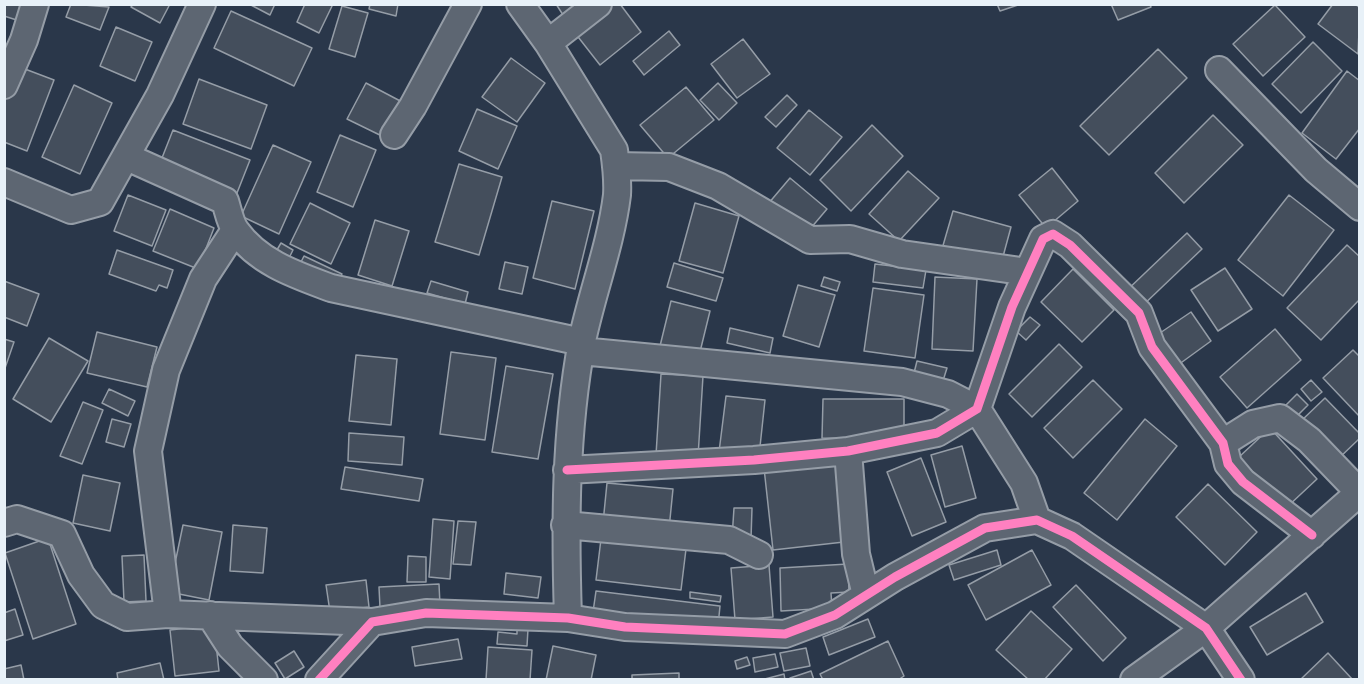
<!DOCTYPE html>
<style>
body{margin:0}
#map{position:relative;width:1364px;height:684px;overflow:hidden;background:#2a374a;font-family:"Balsamiq Sans",sans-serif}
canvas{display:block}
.frame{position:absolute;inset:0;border:6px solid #e8f1f8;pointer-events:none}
</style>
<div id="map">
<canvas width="1364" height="684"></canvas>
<div class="frame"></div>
</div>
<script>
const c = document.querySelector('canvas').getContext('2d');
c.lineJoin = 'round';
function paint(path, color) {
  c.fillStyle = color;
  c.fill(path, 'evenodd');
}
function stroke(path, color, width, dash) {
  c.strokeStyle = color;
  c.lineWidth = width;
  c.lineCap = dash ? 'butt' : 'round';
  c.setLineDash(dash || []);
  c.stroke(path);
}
const building = new Path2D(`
 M4,4H29L23,22L4,16Z
 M71,4L109,7L100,30L66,17Z
 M133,4H170L160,23L131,7Z
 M249,4H275L270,15Z
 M305,4H333L319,33L297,22Z
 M370,4H398L396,16L369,9Z
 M556,4H584L565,18Z
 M611,4H620L641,32L600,65L575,33Z
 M997,4H1021L1000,11Z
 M1111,4H1150L1151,7L1118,20Z
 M1333,4H1355L1360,8L1358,54L1318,24Z
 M1275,5L1305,37L1263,76L1233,44Z
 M342,6L368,13L355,57L329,49Z
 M231,11L312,48L294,86L214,48Z
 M116,27L152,42L135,81L100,66Z
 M669,31L680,45L644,75L633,61Z
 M743,39L770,74L737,98L711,64Z
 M1313,42L1342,71L1301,113L1272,84Z
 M1158,49L1187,78L1109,155L1080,126Z
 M511,58L545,83L517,122L482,97Z
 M17,66L54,80L27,151L4,142V99Z
 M1347,71L1360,81V128L1336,159L1302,133Z
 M199,79L267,105L251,149L183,124Z
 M366,83L406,104L388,139L347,119Z
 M718,83L737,103L719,120L700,100Z
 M74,85L112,103L80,174L42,157Z
 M686,87L714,120L668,158L640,125Z
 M787,95L797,105L776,127L765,117Z
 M477,109L517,126L498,169L459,151Z
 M809,110L842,137L810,175L777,148Z
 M1213,115L1243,145L1184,203L1155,173Z
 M872,125L903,156L851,211L820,180Z
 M173,130L250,160L235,198L158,168Z
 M340,135L376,150L353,207L317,192Z
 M273,145L311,162L279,234L241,216Z
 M459,164L502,177L479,255L435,242Z
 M1052,168L1078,201L1046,228L1019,195Z
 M908,171L939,198L899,241L869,214Z
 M790,178L827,209L805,235L768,204Z
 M128,195L166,210L152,246L114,231Z
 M1289,195L1334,230L1283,296L1238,260Z
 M552,201L594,211L575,289L533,278Z
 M310,203L350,223L331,264L290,244Z
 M695,203L739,216L723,273L679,261Z
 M170,209L214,228L198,269L153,251Z
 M953,211L1011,227L1001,264L942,249Z
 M375,220L409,231L392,286L358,275Z
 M1187,233L1202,249L1139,309L1124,293Z
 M281,243L293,250L287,262L274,255Z
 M1347,245L1360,257V299L1321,340L1287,308Z
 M117,250L173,270L167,288L159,285L156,291L109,274Z
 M304,256L342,274L335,288L297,270Z
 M505,262L528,267L522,294L499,289Z
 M674,263L723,278L716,301L667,287Z
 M875,264L926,270L923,288L873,282Z
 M1225,268L1252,309L1218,331L1191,290Z
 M1073,269L1114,310L1082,342L1041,302Z
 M824,277L840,282L837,291L821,286Z
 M935,277L977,279L973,351L932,349Z
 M4,281L39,294L27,326L4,317Z
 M431,281L468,292L465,304L427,293Z
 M798,285L835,295L819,347L783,336Z
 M873,288L924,295L915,358L864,351Z
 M671,301L710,311L699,356L660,346Z
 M1191,312L1211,341L1178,365L1157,335Z
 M1030,317L1040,325L1026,340L1016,331Z
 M730,328L773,338L770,353L727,343Z
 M1275,329L1301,360L1247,408L1220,377Z
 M97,332L157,347L147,387L87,373Z
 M49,338L88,361L51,422L13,399Z
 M4,339L14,342L4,371Z
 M1059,344L1082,367L1032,417L1009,394Z
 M1353,350L1360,357V417L1323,378Z
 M451,352L496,358L485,440L440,434Z
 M356,355L397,359L391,425L349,421Z
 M917,361L947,368L942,384L913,377Z
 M506,366L553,374L538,459L492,452Z
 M661,374L703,376L698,457L656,455Z
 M1093,380L1122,409L1073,458L1044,428Z
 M1311,380L1322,392L1311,401L1301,389Z
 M109,389L135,401L128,416L102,403Z
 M1297,394L1308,405L1296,417L1285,406Z
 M726,396L765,400L759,456L719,452Z
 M1325,398L1360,434V438L1337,460L1300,422Z
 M823,399H904V439L822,438Z
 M83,402L103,410L82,464L60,456Z
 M112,419L131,424L124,447L106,442Z
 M1145,419L1177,446L1117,520L1084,493Z
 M1270,428L1317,479L1286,508L1239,457Z
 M349,433L404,437L402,465L348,461Z
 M962,446L976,498L945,507L931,455Z
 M921,458L946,522L912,536L887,472Z
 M835,460L844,542L773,550L764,468Z
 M345,467L423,479L419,501L341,489Z
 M83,475L120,483L110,531L73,523Z
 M607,483L673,489L669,529L603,523Z
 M1208,484L1257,532L1225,565L1176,517Z
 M734,508H752L751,539L732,538Z
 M433,519L454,521L450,579L429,577Z
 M458,521L476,522L471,565L453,564Z
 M183,525L222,532L209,600L169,592Z
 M233,525L267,528L263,573L230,571Z
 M48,538L76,624L33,639L5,553Z
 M601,539L686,549L681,590L596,580Z
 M997,550L1001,565L954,580L949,565Z
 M1032,550L1051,585L986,620L968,585Z
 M144,555L146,601L124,602L122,556Z
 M408,556L426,557V582H407Z
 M848,564L849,592L831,593L832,608L781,611L780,568Z
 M769,565L773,617L735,620L731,568Z
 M506,573L541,577L538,598L504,594Z
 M366,580L369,607L330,612L326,585Z
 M439,584L440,605L380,608L379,587Z
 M1076,585L1126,638L1103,661L1053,607Z
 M596,591L720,606L718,626L593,612Z
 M690,592L721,596L720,602L690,598Z
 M1306,593L1323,622L1267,655L1250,627Z
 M15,609L23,635L4,641V613Z
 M1031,611L1072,649L1044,680H1029L996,650Z
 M868,619L875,637L829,655L823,637Z
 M214,625L219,671L175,676L170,630Z
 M517,628L528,629L527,646L497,644L498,632L517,634Z
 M458,639L462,659L415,666L412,647Z
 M888,641L904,676L898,680H823L820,674Z
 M553,646L596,655L591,680H546Z
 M488,647L532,650L530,680H486Z
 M806,648L810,666L784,671L780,653Z
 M294,651L304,667L285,679L275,663Z
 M1328,653L1353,680H1300Z
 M775,654L778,667L755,672L753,658Z
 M747,657L750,665L737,669L735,661Z
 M160,663L164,680H118L117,673Z
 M21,665L24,680H4V669Z
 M811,671L814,680H791L790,678Z
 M679,673V680H632V675Z
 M784,674L785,680H761Z`);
paint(building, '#444e5c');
stroke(building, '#959da7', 1.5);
const minor = new Path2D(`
 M520,4L548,43L614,150C616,164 618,180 617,195C611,244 592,293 582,341C565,433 565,525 568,618
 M548,43L598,4
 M1219,70L1316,170L1360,207
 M4,85L24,40L35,4
 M394,135L413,106L468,4
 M127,157L225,201C228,210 230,223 236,231C259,263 296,275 331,288L582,342
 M616,166L669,167L718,186L810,240L850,239L902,254L1028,272
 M4,182L71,210L100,202L160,95L202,4
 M581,351L902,382L948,394L977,409L1024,483L1037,520
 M1223,443L1253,424L1280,418L1309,440L1359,492
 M848,451L856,554L866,595
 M567,470L754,460L848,451L937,433L977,409L1012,307L1043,239L1053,234L1070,245L1139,313L1152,347L1223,443L1228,464L1243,482L1312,535
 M4,523L17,519L62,534L81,575L103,605L127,617L168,614L372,622
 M565,525L729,540L759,555
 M168,614L148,451L166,370L203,279L235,230
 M210,615L230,646L264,680
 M319,680L372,622L426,613L568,618L625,627L785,634L835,615L895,577L985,528L1037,520L1072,536L1206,628L1241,680
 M1134,680L1206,628L1360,492`);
stroke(minor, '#959da7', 30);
stroke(minor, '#5d6672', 26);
stroke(new Path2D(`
 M567,470L754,460L848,451L937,433L977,409L1012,307L1043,239L1053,234L1070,245L1139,313L1152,347L1223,443L1228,464L1243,482L1312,535
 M319,680L372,622L426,613L568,618L625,627L785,634L835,615L895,577L985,528L1037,520L1072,536L1206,628L1241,680`), '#ff80c0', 9);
</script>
